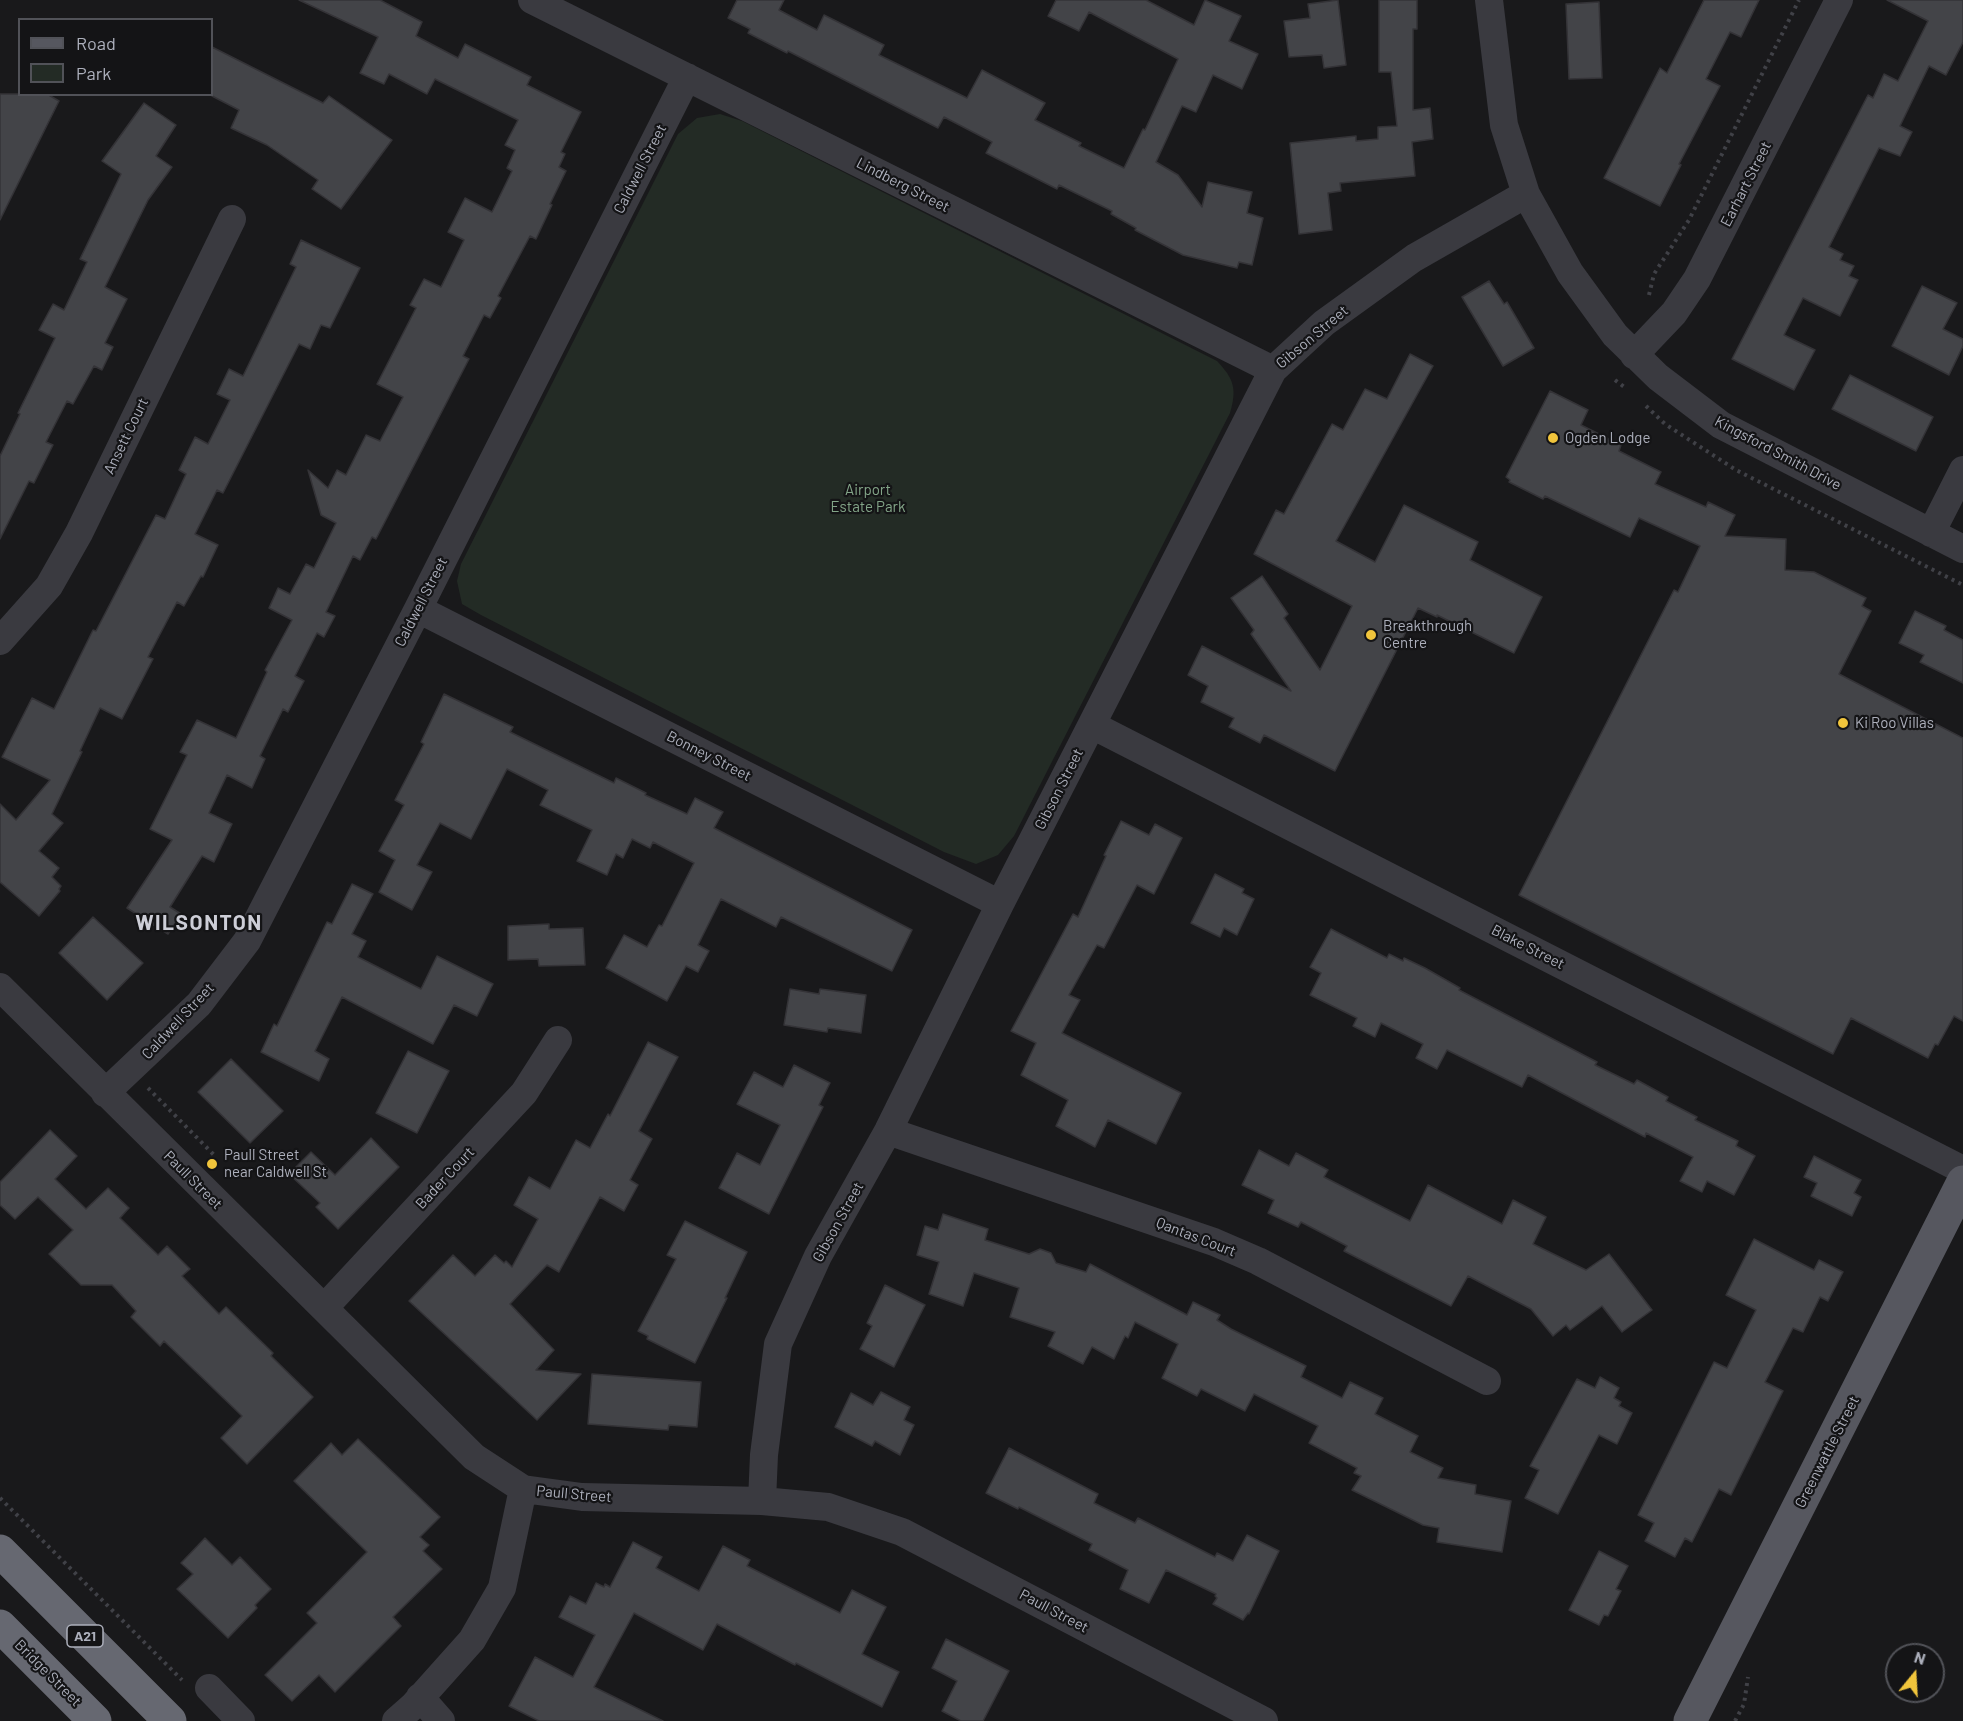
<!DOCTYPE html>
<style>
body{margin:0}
#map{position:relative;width:1963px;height:1721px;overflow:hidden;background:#19191b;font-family:Barlow,sans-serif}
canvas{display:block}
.legend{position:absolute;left:18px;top:18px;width:195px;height:78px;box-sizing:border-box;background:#141416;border:2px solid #515258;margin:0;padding:8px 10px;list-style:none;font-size:18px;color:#acafbb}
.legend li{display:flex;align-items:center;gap:12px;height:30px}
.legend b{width:30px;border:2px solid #515258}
.north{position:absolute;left:1885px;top:1643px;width:60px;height:60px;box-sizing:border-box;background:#141416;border:2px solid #515258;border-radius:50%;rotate:18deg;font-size:16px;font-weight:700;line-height:24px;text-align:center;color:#acafbb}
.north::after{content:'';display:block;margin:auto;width:21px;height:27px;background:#f1c53c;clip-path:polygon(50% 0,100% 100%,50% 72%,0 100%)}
</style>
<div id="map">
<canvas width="1963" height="1721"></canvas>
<ul class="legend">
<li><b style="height:8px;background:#56575f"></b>Road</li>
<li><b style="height:16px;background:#232b25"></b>Park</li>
</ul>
<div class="north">N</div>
</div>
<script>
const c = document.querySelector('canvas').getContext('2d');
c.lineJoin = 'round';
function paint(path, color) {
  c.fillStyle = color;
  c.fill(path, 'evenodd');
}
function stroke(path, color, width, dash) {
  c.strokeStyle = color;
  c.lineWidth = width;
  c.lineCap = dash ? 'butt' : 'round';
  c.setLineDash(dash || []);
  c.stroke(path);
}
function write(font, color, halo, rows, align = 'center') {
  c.font = font + ' Barlow,sans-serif';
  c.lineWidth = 4.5;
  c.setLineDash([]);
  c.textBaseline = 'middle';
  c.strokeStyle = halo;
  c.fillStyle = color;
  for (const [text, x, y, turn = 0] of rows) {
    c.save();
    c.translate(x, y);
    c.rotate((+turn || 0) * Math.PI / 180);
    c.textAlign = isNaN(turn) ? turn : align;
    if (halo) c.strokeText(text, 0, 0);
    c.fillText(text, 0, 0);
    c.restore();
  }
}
paint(new Path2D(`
 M720,114L742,121L1217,361C1234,379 1237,389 1230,413L1014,836L998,855L976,864L944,852L481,615L462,604L457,581L461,564L678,134L697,118Z`), '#232b25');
const building = new Path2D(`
 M299,0H380L422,22L416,36L458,58L465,44L531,77L527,85L581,112L561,152L565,154L559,167L566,171L550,204L552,205L536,239L530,236L498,296L501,298L490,318L484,315L463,356L469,359L376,539L372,537L360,560L353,556L326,612L335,616L324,637L317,633L295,676L304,681L288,712L283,709L260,756L265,759L252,788L227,775L209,813L232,824L214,862L202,856L170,907L181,914L168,934L127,908L172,840L150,829L187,755L180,752L197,720L236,738L267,672L265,670L292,620L269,608L278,588L290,594L306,564L314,568L336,523L321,515L308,470L328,488L337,470L346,475L366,435L380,441L403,397L377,384L416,308L410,305L424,279L441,287L464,240L448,232L465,198L492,212L512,171L507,168L515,150L505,145L518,120L435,79L427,94L389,74L384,84L360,73L378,37Z
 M737,0H784L779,10L817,30L824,15L884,45L879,55L967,98L982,70L1045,103L1035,120L1081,143L1079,146L1124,168L1143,129L1145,130L1178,59L1089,12L1079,31L1048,16L1056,0H1146L1194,25L1205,0L1241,16L1229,41L1258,54L1242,89L1213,75L1196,112L1182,106L1156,162L1178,175L1202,207L1208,182L1252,192L1247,213L1263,218L1252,265L1239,262L1237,268L1183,255L1135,230L1136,228L1111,214L1112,211L1059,185L1057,189L986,153L992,142L944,117L938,128L788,51L787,53L748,33L750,29L728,18Z
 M1338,0L1346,65L1324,68L1322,55L1289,57L1284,21L1310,18L1308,4Z
 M1379,0H1417V29H1413V110L1430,108L1433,139L1412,142L1415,176L1340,183L1341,191L1328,193L1332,230L1299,234L1290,143L1356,136V141L1378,139V127L1397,126L1391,72H1379Z
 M1704,0H1759L1741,37L1730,32L1706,79L1720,86L1679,164L1681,165L1660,206L1604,178L1660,68L1667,73Z
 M1887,0H1963V42L1946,75L1929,66L1900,126L1912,132L1900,156L1879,148L1829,247L1843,254L1840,260L1854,266L1849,276L1858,280L1840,316L1803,298L1784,335L1815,350L1794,390L1732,359L1868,95L1873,98L1884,74L1898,81L1928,21Z
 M1599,2L1602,78L1569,79L1566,4Z
 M212,47L323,103L329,96L392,140L341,209L312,189L318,180L267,145L231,128L239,110L212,96Z
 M0,94H47L59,101L0,220Z
 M144,103L176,125L156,156L172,167L148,200L105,287L127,299L105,343L113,347L102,370L94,366L73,404L67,401L46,442L53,445L34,483L29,481L0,539V456L20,414L18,413L55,338L39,330L53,304L64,310L87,262L80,259L121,174L102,161Z
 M301,240L360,268L330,328L321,325L310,349L299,344L223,493L217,490L195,534L218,545L203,577L201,576L184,606L177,602L148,657L153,659L122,719L100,708L80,751L82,752L52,814L63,823L39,851L59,868L52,877L61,886L59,889L60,891L39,916L0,882V804L16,820L50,780L2,757L32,698L54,709L93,630L96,631L156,515L165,519L186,474L179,470L195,437L208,444L230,400L217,394L229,369L243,376L296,267L290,264Z
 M1489,281L1504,304L1507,302L1534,348L1503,366L1462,297Z
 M1922,286L1957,303L1943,329L1963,339V346L1949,375L1892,346Z
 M1410,354L1433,366L1336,541L1375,562L1404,505L1478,542L1470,560L1542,597L1514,653L1437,615V617L1418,608L1335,771L1264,735L1260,743L1229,727L1234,718L1201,702L1208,686L1188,675L1202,646L1291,691L1251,634L1254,630L1231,598L1262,576L1288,614L1284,618L1320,670L1352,606L1254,554L1276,510L1284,514L1332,424L1343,430L1365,389L1387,399Z
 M1850,375L1933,417L1916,451L1832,409Z
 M1550,391L1588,410L1581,425L1621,445L1619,451L1661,472L1655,484L1706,507L1708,502L1735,515L1725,536L1786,539L1785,570L1814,572L1866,598L1862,606L1871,611L1839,674L1963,738V1021L1954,1016L1938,1045L1935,1044L1928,1058L1851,1018L1833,1054L1519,895L1674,590L1678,592L1700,546L1639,518L1630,537L1545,496L1543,499L1509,482L1510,480L1506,477Z
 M1915,611L1946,626L1944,630L1963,640V683L1920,662L1924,655L1899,643Z
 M444,694L513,727L510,732L614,783L616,778L646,793L645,795L687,814L695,798L723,812L714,828L912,930L892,971L781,917L776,927L721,899L698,945L709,951L698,972L686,966L667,1001L606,968L624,935L647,947L659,925L662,926L694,863L653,842L650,848L632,839L623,858L616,854L607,875L577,861L592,830L540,805L548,790L507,769L471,839L440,823L417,865L432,872L412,910L379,892L395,860L379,851L404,805L395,800L424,744L421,742Z
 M1121,821L1149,835L1155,824L1182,838L1154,894L1137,885L1104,948L1097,945L1069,995L1080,1000L1062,1033L1181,1093L1156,1144L1108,1120L1095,1147L1056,1126L1068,1100L1021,1075L1036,1043L1011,1031L1073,914L1078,917L1106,856L1104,855Z
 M1215,874L1244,889L1242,893L1254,899L1237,935L1224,928L1220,937L1191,923Z
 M352,884L373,894L352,934L366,941L358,957L421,989L437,956L493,984L477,1016L454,1005L433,1044L342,997L315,1051L329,1059L319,1081L261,1052L274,1024L277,1026L327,922L332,924Z
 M93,917L143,963L107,1000L59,953Z
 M549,924V929L583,928L585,965L539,966L538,959L508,960V926Z
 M1331,929L1387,958L1389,954L1403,961L1404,958L1425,968L1460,988L1459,990L1597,1062L1595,1065L1634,1084L1637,1080L1668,1097L1666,1101L1697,1117L1695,1120L1738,1141L1736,1146L1755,1156L1734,1195L1707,1181L1702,1192L1680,1181L1693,1157L1646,1133L1645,1137L1528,1075L1522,1087L1447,1050L1437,1069L1416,1058L1423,1044L1381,1023L1375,1037L1353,1026L1357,1018L1310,995L1321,973L1310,967Z
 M790,989L819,994L820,989L866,995L861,1033L828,1028L827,1032L784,1025Z
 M648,1042L678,1057L639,1131L652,1139L630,1180L638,1185L624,1211L600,1197L559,1272L547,1265L510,1304L554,1350L536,1370L581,1374L537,1420L409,1301L453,1255L475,1276L495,1255L504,1263L506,1261L512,1267L538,1219L514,1205L529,1177L550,1189L576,1140L590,1148L608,1114L610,1116Z
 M408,1051L449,1071L417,1133L376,1113Z
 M231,1059L283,1111L250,1143L198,1092Z
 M794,1065L830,1083L819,1105L823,1107L769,1214L719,1188L737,1153L760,1165L780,1125L737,1104L754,1072L783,1087Z
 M50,1130L77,1156L55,1179L86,1209L108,1188L129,1208L120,1218L158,1255L167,1246L190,1269L182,1276L219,1314L226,1307L273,1353L271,1356L313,1397L247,1464L221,1438L242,1416L164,1341L160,1346L131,1317L136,1311L112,1285H81L49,1254L73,1230L38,1197L15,1219L0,1205V1182Z
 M371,1138L399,1167L338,1229L316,1207L320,1203L289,1174L311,1152L335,1175Z
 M1259,1150L1289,1166L1296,1153L1328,1170L1324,1177L1410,1221L1428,1185L1502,1224L1513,1200L1546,1217L1533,1244L1586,1270L1609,1254L1652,1310L1622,1332L1602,1306L1570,1330L1566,1325L1553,1336L1531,1309L1468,1276L1451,1306L1344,1251L1347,1246L1301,1222L1298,1227L1268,1213L1274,1200L1242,1185Z
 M1814,1156L1861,1180L1854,1193L1861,1197L1852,1216L1811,1196L1817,1183L1804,1177Z
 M943,1214L988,1229L985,1240L1029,1254L1040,1249L1051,1253L1056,1263L1086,1272L1090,1264L1187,1315L1193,1302L1220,1315L1217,1320L1231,1329L1306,1366L1301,1377L1342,1398L1350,1382L1383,1398L1375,1414L1418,1436L1410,1452L1443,1468L1438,1478L1476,1485L1475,1494L1511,1501L1502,1552L1437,1542L1439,1528L1423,1525L1352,1490L1361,1476L1354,1473L1357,1468L1309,1443L1318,1426L1254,1394L1245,1411L1201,1389L1197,1396L1162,1378L1178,1344L1135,1322L1128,1338L1125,1336L1114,1359L1092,1347L1083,1364L1048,1346L1055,1332L1010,1317L1019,1288L974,1273L963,1306L929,1294L939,1262L917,1255L925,1226L938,1230Z
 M685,1221L747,1252L725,1298H727L695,1363L647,1339L648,1336L638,1331L676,1259L667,1255Z
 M1754,1239L1814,1270L1819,1260L1843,1272L1828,1301L1820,1297L1803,1332L1793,1328L1765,1382L1783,1391L1731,1495L1719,1489L1692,1542L1685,1538L1675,1557L1645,1541L1654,1523L1638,1515L1714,1362L1727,1368L1756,1310L1726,1295Z
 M885,1285L925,1305L894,1367L860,1349L872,1326L867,1323Z
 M592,1374L701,1382L697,1427L669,1425L668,1430L588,1424Z
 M1600,1377L1619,1388L1614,1398L1621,1402L1619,1406L1632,1413L1617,1444L1599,1435L1558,1514L1525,1498L1539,1470L1530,1466L1577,1379L1595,1388Z
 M881,1392L910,1407L904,1420L914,1425L900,1455L875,1441L872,1446L835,1427L851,1393L873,1405Z
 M358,1439L440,1517L420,1537L429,1545L423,1551L442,1569L393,1617L401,1626L335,1692L319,1675L292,1701L265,1675L317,1623L307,1613L367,1552L294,1481L331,1443L342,1455Z
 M1009,1448L1098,1494L1094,1503L1135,1523L1138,1518L1215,1557L1217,1553L1233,1561L1247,1535L1279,1551L1249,1614L1248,1613L1243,1620L1213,1604L1217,1598L1215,1596L1216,1594L1166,1570L1149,1603L1120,1589L1128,1570L1089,1550L1092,1544L1019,1507L1018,1509L986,1493Z
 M205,1538L232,1565L240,1557L271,1589L255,1605L257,1608L228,1638L177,1589L193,1574L181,1563Z
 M633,1542L662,1557L656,1568L699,1591L723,1546L750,1560L747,1566L840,1613L852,1590L886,1607L862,1654L899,1672L882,1707L796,1663L795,1665L717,1624L703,1650L634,1613L594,1687L663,1721H539L509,1706L535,1657L573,1677L595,1635L559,1617L570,1596L586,1604L596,1583L604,1587L605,1584L610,1587Z
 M1599,1551L1628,1566L1616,1589L1621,1591L1608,1616L1604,1615L1599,1625L1569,1610Z
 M946,1639L1009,1671L983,1721H961L942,1711L957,1681L932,1668Z`);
paint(building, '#434448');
stroke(building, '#343337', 1.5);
stroke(new Path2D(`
 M1649,295L1654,274L1689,220L1799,0
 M1615,380L1627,389
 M1646,406L1665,424L1736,470L1963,585
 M148,1088L215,1156
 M0,1498L182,1680
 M1735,1721L1744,1704L1748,1677`), '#404147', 4, [3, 4.5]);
stroke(new Path2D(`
 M532,0L1273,370
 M1489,0L1504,125L1526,194L1570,273L1615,335L1658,377L1721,425L1963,549
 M1634,355L1674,313L1697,279L1839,0
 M1931,533L1963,470
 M418,609L1000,904
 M0,641L49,586L79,533L232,219
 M1092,725L1963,1170
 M0,987L474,1457L523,1489L582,1497L762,1501L828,1507L902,1532L1264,1721
 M105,1093L199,1004L247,941L418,609L687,77
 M888,1131L1214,1242L1258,1261L1487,1381
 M324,1308L524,1093L558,1040
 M762,1501L764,1455L778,1344L818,1256L888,1131L1000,904L1273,370L1324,323L1414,258L1526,194
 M209,1688L241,1721
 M420,1697L441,1721
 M396,1721L413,1706L472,1640L502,1588L523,1489`), '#3a3a40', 28);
stroke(new Path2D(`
 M1690,1721L1963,1182`), '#56575f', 33);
stroke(new Path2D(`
 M0,1551L170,1721
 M0,1626L95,1721`), '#666871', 33);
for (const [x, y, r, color] of [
 [1553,438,6,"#f1c53c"],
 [1371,635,6,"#f1c53c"],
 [1843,723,6,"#f1c53c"],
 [212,1164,6,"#f1c53c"]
]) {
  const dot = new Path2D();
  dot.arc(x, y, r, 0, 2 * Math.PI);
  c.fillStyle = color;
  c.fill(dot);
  stroke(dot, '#141416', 2);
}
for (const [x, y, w] of [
 [85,1636,36]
]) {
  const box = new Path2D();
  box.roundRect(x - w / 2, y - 11, w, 22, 4.5);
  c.fillStyle = '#141416';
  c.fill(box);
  stroke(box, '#acafbb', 1.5);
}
write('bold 14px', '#acafbb', null, [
 ["A21",85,1636]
]);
write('15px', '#acafbb', '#141416', [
 ["Caldwell Street",640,169,-63],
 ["Earhart Street",1746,184,-63],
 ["Lindberg Street",903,185,27],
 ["Gibson Street",1312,337,-40],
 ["Ansett Court",126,436,-64],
 ["Kingsford Smith Drive",1778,453,28],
 ["Caldwell Street",421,602,-63],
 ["Bonney Street",709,756,27],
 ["Gibson Street",1059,789,-63],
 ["Blake Street",1528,947,27],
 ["Caldwell Street",178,1021,-47],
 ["Bader Court",445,1178,-47],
 ["Paull Street",193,1180,45],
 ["Gibson Street",838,1222,-61],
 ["Qantas Court",1196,1237,21],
 ["Greenwattle Street",1827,1452,-63],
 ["Paull Street",574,1494,5],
 ["Paull Street",1054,1611,28],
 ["Bridge Street",48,1673,45]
]);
write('15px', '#acafbb', '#141416', [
 ["Ogden Lodge",1565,438],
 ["Breakthrough",1383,626],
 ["Centre",1383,643],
 ["Ki Roo Villas",1855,723],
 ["Paull Street",224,1155],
 ["near Caldwell St",224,1172]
], 'left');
write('15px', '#83a588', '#141416', [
 ["Airport",868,490],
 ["Estate Park",868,507]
]);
c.letterSpacing = '1.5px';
write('bold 21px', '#cdced7', '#141416', [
 ["WILSONTON",199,923]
]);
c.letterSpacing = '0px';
</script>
